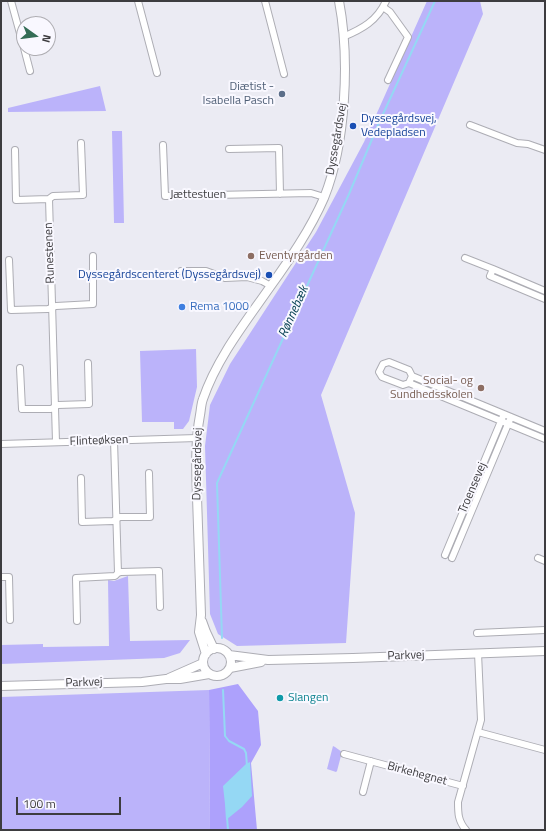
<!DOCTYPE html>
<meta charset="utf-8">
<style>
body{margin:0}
#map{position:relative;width:546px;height:831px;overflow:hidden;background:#ebebf3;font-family:"Titillium Web",sans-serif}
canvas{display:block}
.frame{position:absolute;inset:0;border:2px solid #3d3c3f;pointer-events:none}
.north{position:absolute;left:16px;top:16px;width:40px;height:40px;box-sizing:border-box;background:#f9f8ff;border:1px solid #aeadb2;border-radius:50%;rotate:104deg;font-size:11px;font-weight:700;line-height:16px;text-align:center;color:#3d3c3f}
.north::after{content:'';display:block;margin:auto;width:14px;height:18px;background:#346d56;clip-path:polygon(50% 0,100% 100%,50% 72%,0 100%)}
.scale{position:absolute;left:16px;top:797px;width:105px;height:18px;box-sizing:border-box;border:2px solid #3d3c3f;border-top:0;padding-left:5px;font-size:12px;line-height:14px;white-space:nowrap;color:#3d3c3f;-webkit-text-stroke:3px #f9f8ff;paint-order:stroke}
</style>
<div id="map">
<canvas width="546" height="831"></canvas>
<div class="frame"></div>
<div class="north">N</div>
<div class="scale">100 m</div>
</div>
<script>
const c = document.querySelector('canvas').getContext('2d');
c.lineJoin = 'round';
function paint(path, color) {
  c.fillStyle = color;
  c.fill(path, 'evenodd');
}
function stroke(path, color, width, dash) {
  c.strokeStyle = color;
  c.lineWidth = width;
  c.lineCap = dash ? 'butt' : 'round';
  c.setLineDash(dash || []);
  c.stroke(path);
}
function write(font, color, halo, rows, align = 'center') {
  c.font = font + ' "Titillium Web",sans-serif';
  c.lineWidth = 4;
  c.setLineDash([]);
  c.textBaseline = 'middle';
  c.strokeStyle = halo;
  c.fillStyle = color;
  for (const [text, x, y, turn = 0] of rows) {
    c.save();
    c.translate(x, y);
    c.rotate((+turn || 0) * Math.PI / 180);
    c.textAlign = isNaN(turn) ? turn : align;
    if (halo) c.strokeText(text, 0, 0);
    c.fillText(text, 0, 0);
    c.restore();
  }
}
paint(new Path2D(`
 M427,1H480L483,14L321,395L355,513L346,643L237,646L218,634L210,614L205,446L210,405L230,364L316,232L364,142Z
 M100,86L106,111L8,112V108Z
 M112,131H122L124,223H114Z
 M196,349L197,387L189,421L183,429H174V422H142L140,351Z
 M128,576L130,641L190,640L180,653L164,658L1,664V645L43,644V647L109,646L108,580L114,581Z
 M209,690L210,830H1V697Z
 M333,746L335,747L342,752L337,771L336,772L327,769Z`), '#bbb3fa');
paint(new Path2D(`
 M238,684L258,711L261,745L251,763L257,830H210L209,690Z`), '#ada1fc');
paint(new Path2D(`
 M250,762L252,796L242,807L226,820L225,804L223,786L246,764Z`), '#95d8f4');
stroke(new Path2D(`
 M222,638L217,483L349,194L378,125L435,1
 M223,690L225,736L229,741L244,749L246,753L247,766
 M227,817L228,830`), '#95d8f4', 2);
const minor = new Path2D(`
 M11,1L24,48
 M138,1L157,73
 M265,1L284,74
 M383,7L390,12L408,37L388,80
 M343,37C362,29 377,21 386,1
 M24,48L30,71
 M470,125L517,143L528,144L545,150
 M163,145L165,196L311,193L324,197
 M229,149L279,148L280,194
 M15,150L16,200L49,199
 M465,258L493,269L490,276L545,299
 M9,260L11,310L48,309L56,306L93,304V256
 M493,269L545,291
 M181,271H206L225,278L247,277L262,281L271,286
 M20,368L22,409H51L58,405L89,404L88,363
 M412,376L409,383L403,385L382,377L379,372L383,364L389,362L409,370L412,376L545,431
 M409,383L545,439
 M114,440L118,573
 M56,442L49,199L53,196L83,195L81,143
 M1,444L197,438
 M81,478L82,522L113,521L120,517H150L149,473
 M445,555L504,414
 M452,558L511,417
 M538,558L545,561
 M1,577H9L10,620
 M77,621L76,578L115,576L118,573L121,572L159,571L160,607
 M477,633L545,630
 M478,732L545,750
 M344,754L463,786
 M363,792L371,761
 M466,830C458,821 458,813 458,802L481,720L478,653`);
const tertiary = new Path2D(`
 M202,621L206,632L214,649
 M203 662a14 14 0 1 1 28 0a14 14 0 1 1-28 0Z
 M206,654L199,632L201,615C200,575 198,536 197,497C196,470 195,442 200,415C201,410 201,404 203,399C217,358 245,323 270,287C290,259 310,230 324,198C346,143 350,59 339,1
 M229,655L268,660L353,658L545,651
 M230,668L261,662
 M169,678L203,663
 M1,686L142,682L166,679H180L209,674`);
stroke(minor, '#adadb4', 8);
stroke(tertiary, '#adadb4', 10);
stroke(minor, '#fff', 6);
stroke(tertiary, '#fff', 8);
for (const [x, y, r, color] of [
 [282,94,4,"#5c6f8a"],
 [353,126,4,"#1a4fb4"],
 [251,256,4,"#8d6e63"],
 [269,275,4,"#1a4fb4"],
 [182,307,4,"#3f7fe0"],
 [481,388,4,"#8d6e63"],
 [280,698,4,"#0f9aa8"]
]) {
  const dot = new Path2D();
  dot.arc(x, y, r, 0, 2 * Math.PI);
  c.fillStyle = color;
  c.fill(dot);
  stroke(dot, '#f9f8ff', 1.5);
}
write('12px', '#4e5e75', '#f9f8ff', [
 ["Diætist -",274,87],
 ["Isabella Pasch",274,101]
], 'right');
write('12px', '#164399', '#f9f8ff', [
 ["Dyssegårdsvej,",361,119],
 ["Vedepladsen",361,133],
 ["Dyssegårdscenteret (Dyssegårdsvej)",261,275,"right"]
], 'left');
write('12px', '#3d3c3f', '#f9f8ff', [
 ["Dyssegårdsvej",337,139,-80],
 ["Jættestuen",198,195],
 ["Runestenen",50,253,-92],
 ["Flinteøksen",99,441,-2],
 ["Dyssegårdsvej",198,464,-89],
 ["Troensevej",473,488,-67],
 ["Parkvej",406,656,-2],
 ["Parkvej",84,683,-2],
 ["Birkehegnet",417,774,15]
]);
write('12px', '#785e54', '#f9f8ff', [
 ["Eventyrgården",259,256],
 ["Social- og",473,381,"right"],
 ["Sundhedsskolen",473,395,"right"]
], 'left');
write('12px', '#366cbe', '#f9f8ff', [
 ["Rema 1000",190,307]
], 'left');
write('12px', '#0d838f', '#f9f8ff', [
 ["Slangen",288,698]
], 'left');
write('italic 13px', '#043f52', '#f9f8ff', [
 ["Rønnebæk",294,312,-66]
]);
</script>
